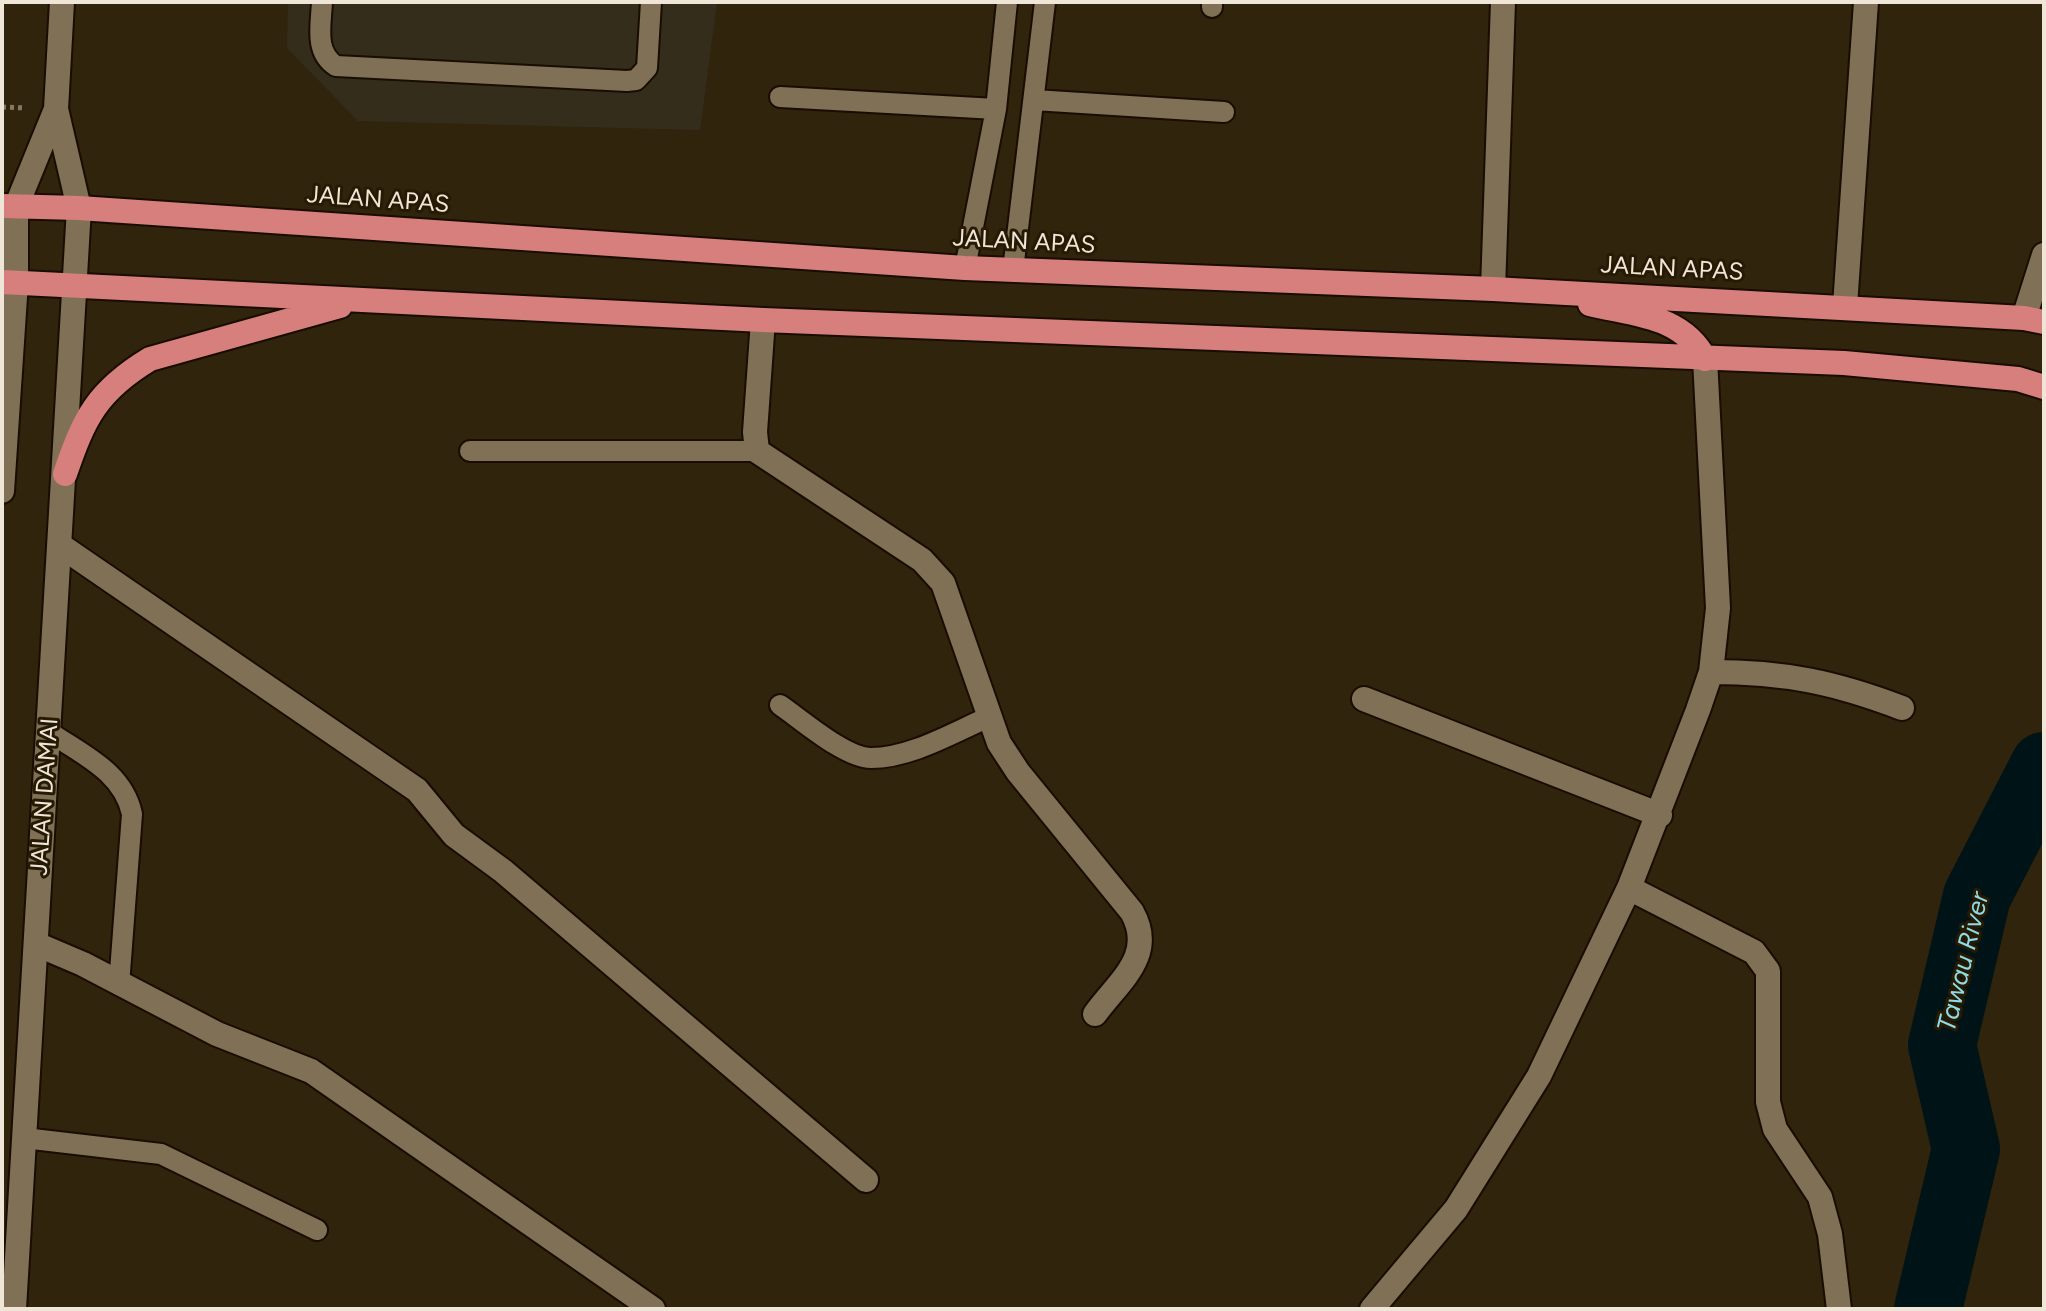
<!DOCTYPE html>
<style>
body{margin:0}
#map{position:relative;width:2046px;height:1311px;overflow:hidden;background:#31240c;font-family:Figtree,sans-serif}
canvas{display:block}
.frame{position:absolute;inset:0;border:4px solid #efe6d8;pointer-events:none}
</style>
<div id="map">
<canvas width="2046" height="1311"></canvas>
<div class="frame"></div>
</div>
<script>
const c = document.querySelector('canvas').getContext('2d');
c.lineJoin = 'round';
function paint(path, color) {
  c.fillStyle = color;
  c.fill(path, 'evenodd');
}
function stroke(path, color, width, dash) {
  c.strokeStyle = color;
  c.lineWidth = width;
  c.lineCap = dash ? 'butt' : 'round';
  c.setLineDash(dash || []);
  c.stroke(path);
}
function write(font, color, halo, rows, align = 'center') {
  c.font = font + ' Figtree,sans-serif';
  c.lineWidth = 6;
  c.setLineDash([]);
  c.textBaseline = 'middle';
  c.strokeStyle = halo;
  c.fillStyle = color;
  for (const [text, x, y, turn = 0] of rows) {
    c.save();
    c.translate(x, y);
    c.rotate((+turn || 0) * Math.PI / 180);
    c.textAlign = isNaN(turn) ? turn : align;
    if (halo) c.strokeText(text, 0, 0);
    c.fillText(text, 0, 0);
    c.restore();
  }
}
paint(new Path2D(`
 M288,2H717L700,130L358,121L287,48Z`), '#342d1c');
stroke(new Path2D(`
 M1928,1309L1966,1149L1942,1045L1977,896L2044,766`), '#001316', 68);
const lane = new Path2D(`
 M322,2C321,25 314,52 336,66L627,81L636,80L647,68L651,2
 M1212,7V2
 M780,97L996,109
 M1034,100L1224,112
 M965,268L996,109L1007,2
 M1013,270L1045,2
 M470,451H757
 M780,705C802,720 845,758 871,758C911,758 954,732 989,717
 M49,732C83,755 123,772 132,814L119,985
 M24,1138L161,1154L317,1230`);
const street = new Path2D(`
 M62,2L56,109L79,208
 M16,207L56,109
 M1493,289L1503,2
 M1845,306L1866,2
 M2024,318L2044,255
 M763,320L755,432L757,451L922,560L943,583L999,743L1018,772L1132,912C1156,955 1120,980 1095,1014
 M61,546L417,790L454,835L503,871L866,1180
 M1711,672C1784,672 1834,682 1902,708
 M1364,699L1660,815
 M1629,888L1754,952L1768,971V1102L1775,1129L1820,1197L1830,1234L1839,1309
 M36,944L83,964L217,1034L311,1071L653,1309
 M1372,1309L1456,1209L1539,1076L1629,888L1698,710L1711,672L1718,608L1705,359`);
const secondary = new Path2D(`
 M2,491L16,282V207
 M14,1309L79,208`);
const highway = new Path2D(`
 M2,206L79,208L965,268L1493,289L2024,318L2044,322
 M2,282L763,320L1844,363L2018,379L2044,387
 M1590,304C1634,315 1682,315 1705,359
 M65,474C84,418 97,391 150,359L340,306`);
stroke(lane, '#180d00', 24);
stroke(street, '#180d00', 28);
stroke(secondary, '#180d00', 28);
stroke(highway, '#180d00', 28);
stroke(new Path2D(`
 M2,107L25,108`), '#837864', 5, [4, 4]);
stroke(lane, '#7f7056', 20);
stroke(street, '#7f7056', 24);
stroke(secondary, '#7f7056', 24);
stroke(highway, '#d77f7d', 24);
write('24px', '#efe6d8', '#271a03', [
 ["JALAN APAS",378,200,4],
 ["JALAN APAS",1024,242,3],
 ["JALAN APAS",1672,269,3],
 ["JALAN DAMAI",45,797,-86]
]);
write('italic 26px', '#8cdbe6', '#271a03', [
 ["Tawau River",1964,962,-76]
]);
</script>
